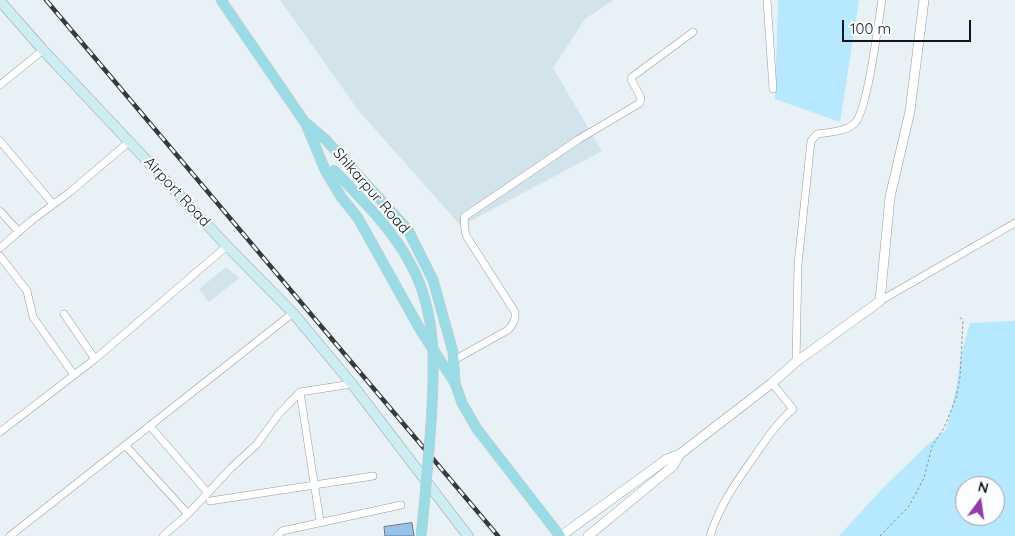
<!DOCTYPE html>
<style>
body{margin:0}
#map{position:relative;width:1015px;height:536px;overflow:hidden;background:#e7f1f6;font-family:Quicksand,sans-serif}
canvas{display:block}
.north{position:absolute;left:955px;top:476px;width:50px;height:50px;box-sizing:border-box;background:#fbfdfe;border:1px solid #9fa1a2;border-radius:50%;rotate:14deg;font-size:14px;font-weight:700;line-height:20px;text-align:center;color:#141719}
.north::after{content:'';display:block;margin:auto;width:18px;height:22px;background:#933ba8;clip-path:polygon(50% 0,100% 100%,50% 72%,0 100%)}
.scale{position:absolute;left:842px;top:20px;width:129px;height:22px;box-sizing:border-box;border:2px solid #141719;border-top:0;padding-left:6px;font-size:15px;line-height:18px;white-space:nowrap;color:#141719;-webkit-text-stroke:4px #fbfdfe;paint-order:stroke}
</style>
<div id="map">
<canvas width="1015" height="536"></canvas>
<div class="north">N</div>
<div class="scale">100 m</div>
</div>
<script>
const c = document.querySelector('canvas').getContext('2d');
c.lineJoin = 'round';
function paint(path, color) {
  c.fillStyle = color;
  c.fill(path, 'evenodd');
}
function stroke(path, color, width, dash) {
  c.strokeStyle = color;
  c.lineWidth = width;
  c.lineCap = dash ? 'butt' : 'round';
  c.setLineDash(dash || []);
  c.stroke(path);
}
function write(font, color, halo, rows, align = 'center') {
  c.font = font + ' Quicksand,sans-serif';
  c.lineWidth = 4;
  c.setLineDash([]);
  c.textBaseline = 'middle';
  c.strokeStyle = halo;
  c.fillStyle = color;
  for (const [text, x, y, turn = 0] of rows) {
    c.save();
    c.translate(x, y);
    c.rotate((+turn || 0) * Math.PI / 180);
    c.textAlign = isNaN(turn) ? turn : align;
    if (halo) c.strokeText(text, 0, 0);
    c.fillText(text, 0, 0);
    c.restore();
  }
}
paint(new Path2D(`
 M280,0H613L585,19L553,68L602,151L461,226L358,110Z
 M226,267L239,278L209,302L199,289Z`), '#d2e3ec');
paint(new Path2D(`
 M778,0H859L840,122L775,99Z
 M1015,321V536H839L882,489L927,445L946,430L956,390L961,355L970,323ZM965,486H995V516H965Z`), '#b6e8ff');
const building = new Path2D(`
 M412,523L414,536H385L384,527Z`);
paint(building, '#96c3ec');
stroke(building, '#6d747a', 1);
const minor = new Path2D(`
 M767,0L773,89
 M0,85L43,50
 M0,141L53,204
 M0,211L19,232
 M0,248L31,221L70,192L130,141
 M0,256L27,291L33,317L74,375
 M880,301L1015,223
 M64,314L95,359
 M454,360L508,330C513,324 516,320 515,312L467,237L465,231L464,217L579,139L640,103L641,98L631,79L632,77L693,32
 M796,362L798,264L811,141L817,134C830,132 844,132 854,124C868,112 878,22 882,0
 M300,392L320,521
 M150,426L208,493
 M0,432L95,359L227,246
 M125,445L188,514
 M210,501L373,476
 M10,536L293,313
 M163,536L188,514L231,468L257,444L278,415L300,392L352,384
 M277,536L282,531L401,505
 M710,536C720,504 737,481 756,454C767,438 778,422 793,409L772,383`);
const tertiary = new Path2D(`
 M561,536L667,459L680,454L772,383L796,362L880,301L890,197L910,111L924,0
 M588,536L673,466L680,454`);
const secondary = new Path2D(`
 M0,1L43,50L227,246L293,313L352,384L468,536`);
const primary = new Path2D(`
 M221,0L308,127
 M305,122L326,172L342,198L358,218L421,331L455,383L462,403L477,429L560,536
 M306,123L326,140L408,230L433,280L453,352L455,381`);
stroke(minor, '#939da1', 8);
stroke(tertiary, '#939da1', 10);
stroke(secondary, '#939da1', 11);
stroke(primary, '#cbcccc', 11);
stroke(new Path2D(`
 M880,536L909,506L924,478L932,446L944,428L956,398L960,377L963,321L959,316`), '#878d91', 1, [2.5, 2.5]);
stroke(minor, '#fff', 7);
stroke(tertiary, '#fff', 9);
stroke(secondary, '#ccedf2', 10);
stroke(primary, '#9adce6', 10);
const rail = new Path2D(`
 M46,0L498,536`);
stroke(rail, '#363a3d', 4.5);
stroke(rail, '#fbfdfe', 2.5, [8]);
const primaryBridge = new Path2D(`
 M334,170C361,199 391,227 410,263C440,316 434,380 430,438C427,471 425,503 421,536`);
stroke(primaryBridge, '#cbcccc', 11, []);
stroke(primaryBridge, '#9adce6', 10);
write('15px', '#141719', '#fbfdfe', [
 ["Shikarpur Road",371,191,49],
 ["Airport Road",177,192,47]
]);
</script>
